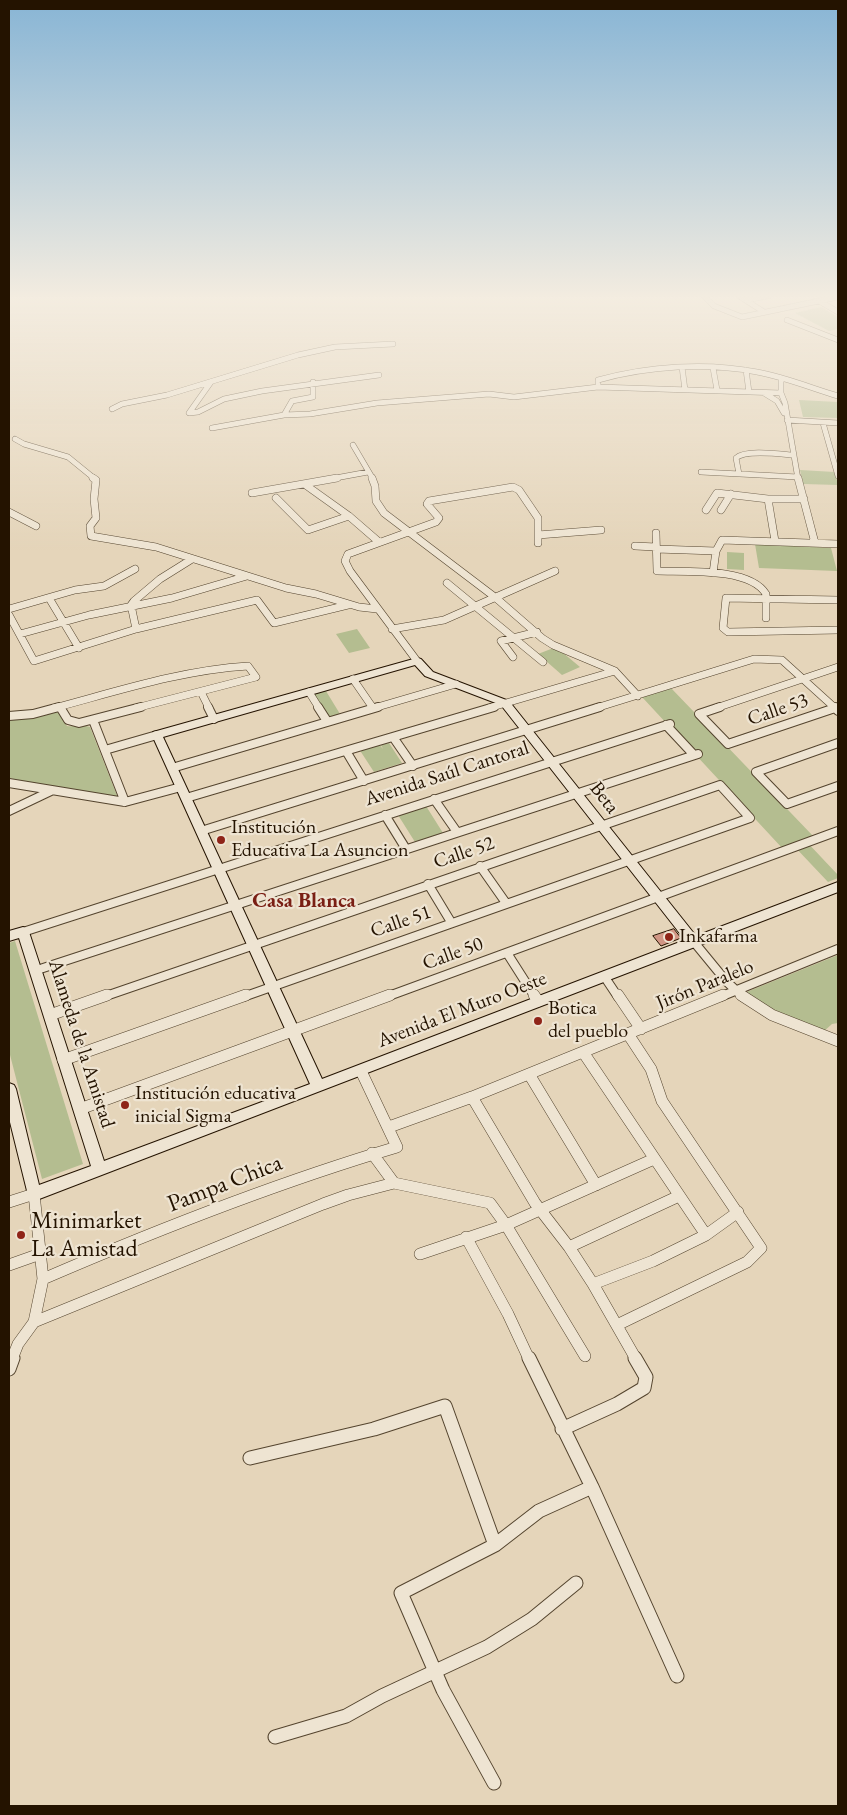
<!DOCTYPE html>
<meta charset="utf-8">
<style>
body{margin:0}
#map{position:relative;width:847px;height:1815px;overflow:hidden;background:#e5d5ba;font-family:"EB Garamond",serif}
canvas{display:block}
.frame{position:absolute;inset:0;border:10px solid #241300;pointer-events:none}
</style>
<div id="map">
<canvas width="847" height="1815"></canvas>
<div class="frame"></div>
</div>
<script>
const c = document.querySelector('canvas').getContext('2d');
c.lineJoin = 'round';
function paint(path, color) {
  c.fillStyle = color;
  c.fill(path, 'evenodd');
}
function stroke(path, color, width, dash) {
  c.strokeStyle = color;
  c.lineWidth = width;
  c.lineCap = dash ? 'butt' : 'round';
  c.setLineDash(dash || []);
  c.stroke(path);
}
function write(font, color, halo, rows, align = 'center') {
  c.font = font + ' "EB Garamond",serif';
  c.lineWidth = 4.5;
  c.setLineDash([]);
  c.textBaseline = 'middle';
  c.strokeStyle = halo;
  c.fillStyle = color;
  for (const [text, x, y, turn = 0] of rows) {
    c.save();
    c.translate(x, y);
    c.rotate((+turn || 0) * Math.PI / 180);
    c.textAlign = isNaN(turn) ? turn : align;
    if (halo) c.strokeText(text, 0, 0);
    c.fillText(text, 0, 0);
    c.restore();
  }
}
paint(new Path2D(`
 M821,307L838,317V329L829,331L795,313Z
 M799,400L838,402V418L803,417Z
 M800,470L835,472L838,485L803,484Z
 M755,544L831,548L837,571L759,568Z
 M727,552L744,553V570L727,569Z
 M357,629L370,648L349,653L336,634Z
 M556,647L580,667L562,675L538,654Z
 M671,688L814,837L805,840L838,875V878L828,882L793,845L783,849L642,697Z
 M326,691L340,714L327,717L314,694Z
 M54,712H58L67,726C75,727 83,724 90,727L118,798L116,800L9,778V718Z
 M378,743L383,749L381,745L389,743L402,763L374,772L359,749Z
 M426,806L443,833L415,842L398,815Z
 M15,941L83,1164L42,1179L9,1051V943Z
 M838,955V1023L832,1024L822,1033L760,1003L744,993Z`), '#b4bd90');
const building = new Path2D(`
 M674,929L681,938L661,946L653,936Z`);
paint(building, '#d19685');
stroke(building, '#241300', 1);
const streetFar4 = new Path2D(`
 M704,296L714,306L742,317L838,297
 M739,296L764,312
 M746,300L768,296
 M819,301L838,312
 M787,320L838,340
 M682,367L685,390
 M713,368L717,390
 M746,370L749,392
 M781,379V393L785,403L798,479
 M211,382L189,413L198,412L224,399L262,391L379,375
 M313,382V397L292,401L284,415L310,414L377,403L489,394L514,397L598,387L781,393
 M598,387V380C648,366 707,362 757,372C785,377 811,388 838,396
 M764,393L777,401L784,413
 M112,409L122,404L167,395L298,355L335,347L393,344
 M787,420L838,423
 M823,423L838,476
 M212,428L284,415
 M15,439L24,444L68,457L95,479
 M353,445L373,479
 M701,472L798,477
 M739,474L736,458C745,449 780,454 793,455
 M330,479L368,472`);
const streetFar3 = new Path2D(`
 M93,478L96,480L94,499L96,518L90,526L91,536L156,547L286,588L316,594L359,607L377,609
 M372,478L375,486L376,501L384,513L496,598L542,638L553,645L615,671L638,696
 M798,478L815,543
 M307,486L349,516L379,542
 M252,493L337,478
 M276,498L308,530L349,516
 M768,499L775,541
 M706,510L717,493L768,499H804
 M721,510L731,494
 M9,512L36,526
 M656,533L657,571C685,572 750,567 766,594V618
 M538,535L601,530
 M635,546L656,547
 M656,549L716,551
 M713,573L716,551L722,540L838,544
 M447,583L543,662
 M49,598L79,648
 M838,600L726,598L723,628L728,632L838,630
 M9,609L75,590L104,586L135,569
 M9,615L34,661L136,629L257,600L274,623L348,605
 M136,629L131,605L134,601L160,579L192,559
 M392,629L444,620L555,571
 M20,634L89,615L172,598L247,576
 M513,657L501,641L537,632
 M417,661L350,571L345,561L348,554L436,522L439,518L427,504L429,501L513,487L519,490L538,518V543
 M353,679L373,708
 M201,692L209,708
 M309,692L319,708
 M54,708C118,691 182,670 248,666L256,677L136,708
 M374,708L456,684
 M489,708L615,671
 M596,708L754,659L782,660L835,708
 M716,708L838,667
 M834,708L838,707`);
const streetFar2 = new Path2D(`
 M60,707L68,720L79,723L141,707
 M208,707L214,719
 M318,707L327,721
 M720,707L699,714L728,744L838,707
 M834,707L838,711
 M9,716L33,714L59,707
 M93,720L125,802
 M666,725L694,755
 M393,737L413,766
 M838,743L756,772L787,804L838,786
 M105,750L157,735
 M346,751L364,781
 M172,768L378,707
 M9,783L125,802L181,787
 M186,798L494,707
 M434,799L457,832
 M9,811L51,791
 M385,815L406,849
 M201,831L600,707
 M480,866L506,903
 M428,884L451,922
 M23,932L670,724
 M694,942L726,981L743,997
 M507,953L535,997
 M37,970L698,754
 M604,976L618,997
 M103,997L720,785L750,818L243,997
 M386,997L838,831
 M720,997L838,949`);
const streetFar1 = new Path2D(`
 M534,995L538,1001
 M618,995L641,1029
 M741,995L772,1015L838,1041
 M50,1015L107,995
 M583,1052L706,1235
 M63,1060L246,995
 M529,1074L596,1185
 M472,1097L535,1203L569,1247L593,1284L636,1359
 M80,1109L390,995
 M389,1127L472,1097L723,995
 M372,1153L394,1183
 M9,1202L34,1194L43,1279L34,1322L18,1344L12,1359
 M466,1237L508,1314L529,1359
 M569,1247L679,1196
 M420,1254L506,1225L654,1159
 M9,1265L40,1254
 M43,1279C159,1229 276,1183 397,1147L361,1071
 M593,1284L653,1261L706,1235L738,1212
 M34,1322L323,1204L348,1195L394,1183L490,1203L506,1225L585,1356
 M617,1325L747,1262L761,1248L662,1101L651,1069L628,1034`);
const street = new Path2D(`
 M529,1358L592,1487L677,1676
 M9,1369L13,1358
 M562,1429L617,1404L644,1388L646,1377L635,1358
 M250,1458L374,1429L445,1406L495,1545
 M275,1737L346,1716L382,1696L487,1647L532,1619L576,1583
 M494,1783L443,1690L401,1593L495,1545L539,1511L592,1487`);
const secondary = new Path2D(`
 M417,658L421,659L433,672L509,701L696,936L838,882V892L34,1201L29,1199L9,1118V1083L14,1085L16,1089L39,1185L91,1166L19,938L9,941V931L23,927L28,929L29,932L104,1161L310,1084L152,735L153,732ZM415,665L425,676L501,705L685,940L322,1079L163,737Z`);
stroke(streetFar4, '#54442e', 6);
stroke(streetFar3, '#54442e', 8);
stroke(streetFar2, '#54442e', 10);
stroke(streetFar1, '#54442e', 12);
stroke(street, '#54442e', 15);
stroke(secondary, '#241300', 2);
stroke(streetFar4, '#eee4d2', 5);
stroke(streetFar3, '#eee4d2', 7);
stroke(streetFar2, '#eee4d2', 8);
stroke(streetFar1, '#eee4d2', 11);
stroke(street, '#eee4d2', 13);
paint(secondary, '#eee4d2');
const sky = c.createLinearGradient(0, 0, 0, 550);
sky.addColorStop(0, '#88b5d5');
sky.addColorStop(0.54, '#f3ece0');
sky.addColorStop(1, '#f3ece000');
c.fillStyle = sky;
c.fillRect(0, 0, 847, 550);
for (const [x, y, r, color] of [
 [221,840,5,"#8f2418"],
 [669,937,5,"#8f2418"],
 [538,1021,5,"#8f2418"],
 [125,1105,5,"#8f2418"],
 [21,1235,5,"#8f2418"]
]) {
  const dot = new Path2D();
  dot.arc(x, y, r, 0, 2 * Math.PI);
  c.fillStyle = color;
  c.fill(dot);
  stroke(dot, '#eee4d2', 2);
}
write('20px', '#241300', '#eee4d2', [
 ["Calle 53",778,710,-19],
 ["Avenida Saúl Cantoral",447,774,-18],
 ["Beta",604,798,52],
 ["Calle 52",464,853,-19],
 ["Calle 51",401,922,-19],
 ["Calle 50",453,954,-20],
 ["Jirón Paralelo",705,985,-22],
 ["Avenida El Muro Oeste",462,1010,-21],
 ["Alameda de la Amistad",81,1044,72]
]);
write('20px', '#241300', '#eee4d2', [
 ["Institución",231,828],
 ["Educativa La Asuncion",231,851],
 ["Inkafarma",679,937],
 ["Botica",548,1009],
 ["del pueblo",548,1032],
 ["Institución educativa",135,1094],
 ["inicial Sigma",135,1117]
], 'left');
write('bold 21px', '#7a1f14', '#eee4d2', [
 ["Casa Blanca",304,901]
]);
write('24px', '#241300', '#eee4d2', [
 ["Pampa Chica",225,1184,-21]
]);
write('24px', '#241300', '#eee4d2', [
 ["Minimarket",31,1221],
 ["La Amistad",31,1249]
], 'left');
</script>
